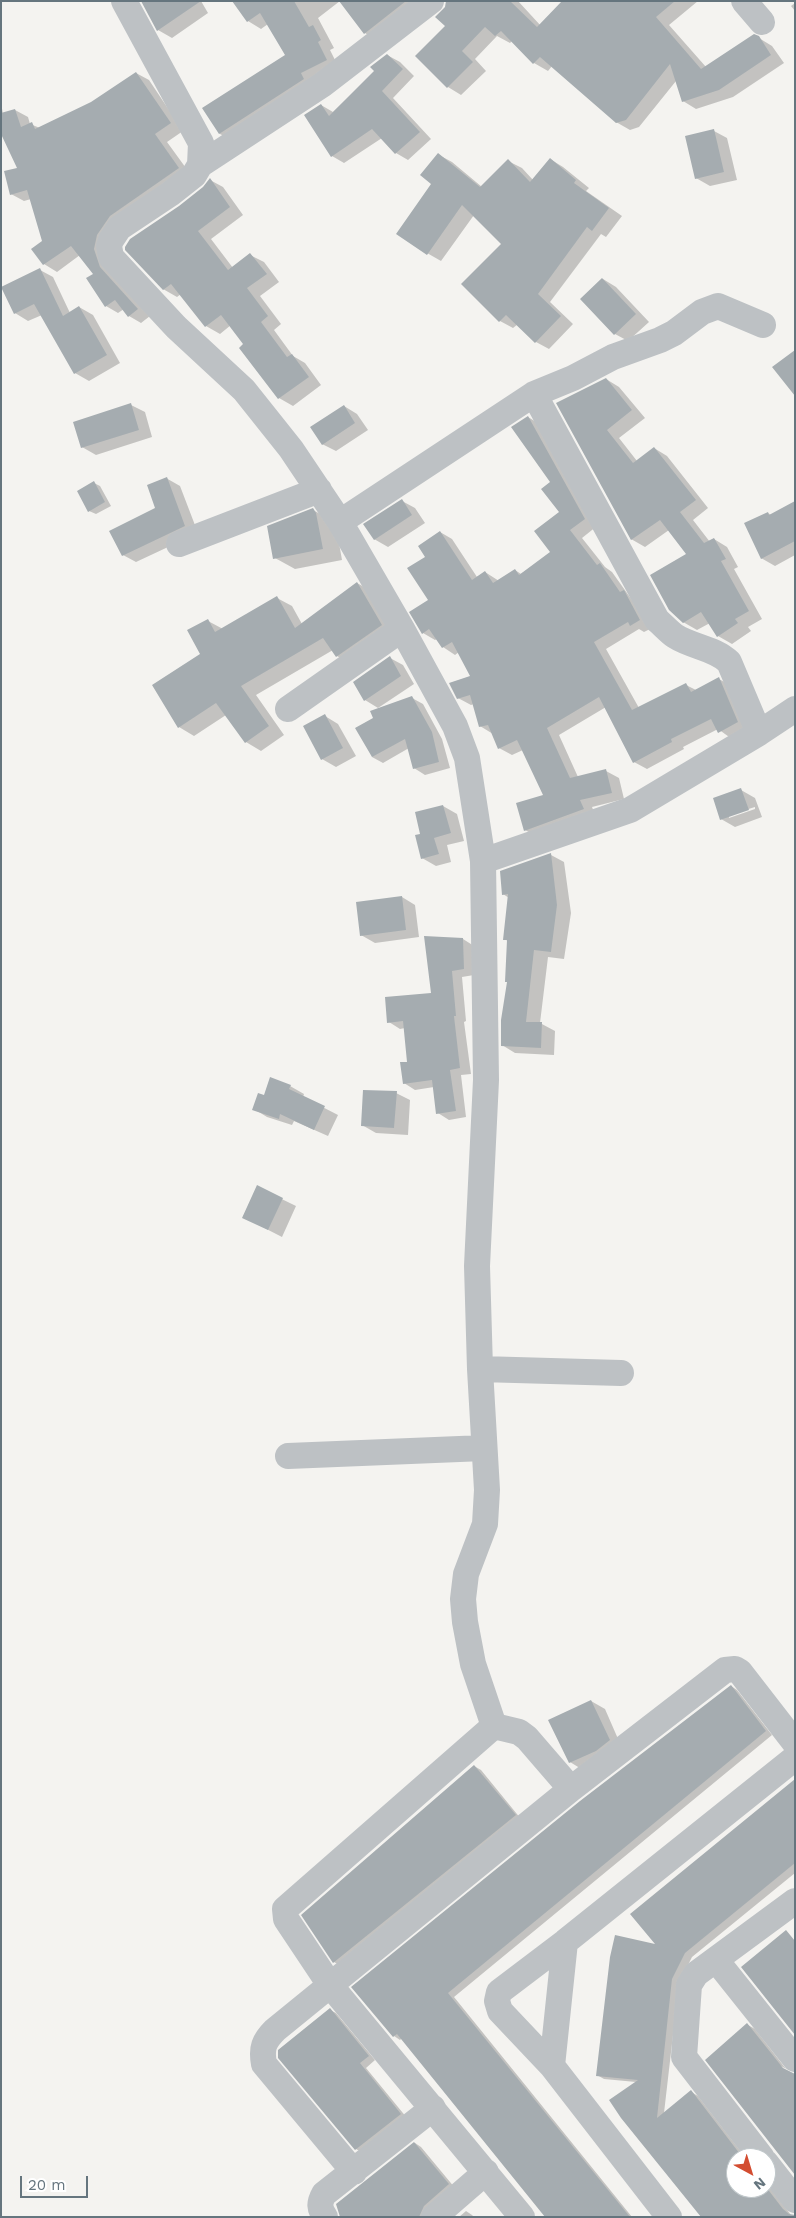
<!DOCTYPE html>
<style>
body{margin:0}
#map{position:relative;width:796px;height:2218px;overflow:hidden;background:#f4f3f0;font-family:"Work Sans",sans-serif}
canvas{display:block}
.frame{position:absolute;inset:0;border:2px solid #65757e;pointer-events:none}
.north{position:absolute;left:726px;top:2148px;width:50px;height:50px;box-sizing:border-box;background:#fff;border:1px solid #c1c8cb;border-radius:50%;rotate:141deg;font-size:14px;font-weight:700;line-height:20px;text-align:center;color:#65757e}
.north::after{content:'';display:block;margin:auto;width:18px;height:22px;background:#d34d31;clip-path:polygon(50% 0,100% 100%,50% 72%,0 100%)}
.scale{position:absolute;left:20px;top:2176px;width:68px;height:22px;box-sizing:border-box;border:2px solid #65757e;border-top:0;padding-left:6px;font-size:15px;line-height:18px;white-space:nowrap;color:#65757e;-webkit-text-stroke:4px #fff;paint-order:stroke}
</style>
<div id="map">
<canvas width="796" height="2218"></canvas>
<div class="frame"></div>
<div class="north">N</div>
<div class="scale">20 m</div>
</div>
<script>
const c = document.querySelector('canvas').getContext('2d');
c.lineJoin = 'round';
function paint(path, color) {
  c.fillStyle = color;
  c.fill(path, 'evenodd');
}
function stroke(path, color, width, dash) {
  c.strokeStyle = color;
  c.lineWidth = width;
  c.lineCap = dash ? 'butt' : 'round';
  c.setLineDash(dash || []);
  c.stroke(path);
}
paint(new Path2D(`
 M201,1L208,13L172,38L158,30L144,5Z
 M233,1H340L318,18L334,48L330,50L339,68L234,141L220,134L204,109L286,56L268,24L261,29L248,21Z
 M341,1H429L378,41L365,33Z
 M447,1H518L541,26L592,1H698L669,25L706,67L754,35L772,46L784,63L733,97L696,109L683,101L676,81L639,127L630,130L616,122L552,66L548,71L534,63L512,41L510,43L497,36L475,59L486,71L461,95L448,87Z
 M795,3V11L791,6Z
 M387,55L400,62L414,76L393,98L431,139L408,160L396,153L382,138L344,163L332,156L321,105L333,112L376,71Z
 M136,73L149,80L183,131L167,142L191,175L111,239L150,316L141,323L129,316L124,309L118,313L106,306L95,274L80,255L57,272L44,264L43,242L31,199L24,201L11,194L18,169L1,131V103L3,114L15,110L28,117L30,124L40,128L92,103Z
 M714,131L727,138L737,180L710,186L696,178Z
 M439,155L452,162L482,187L508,161L522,168L533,180L550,159L563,167L589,188L586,191L622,216L606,237L601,234L550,302L573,324L549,349L536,342L518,324L513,328L500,321L503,244L474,215L441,261L427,253L433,184Z
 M210,180L223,187L243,215L211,239L233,268L250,255L264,262L279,282L260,296L281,324L274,330L293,356L305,363L321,385L293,406L279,398L240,348L245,344L231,325L220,334L206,326L181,294L177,297L163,289L179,207L204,188Z
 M40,270L53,277L70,313L79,307L93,315L120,363L89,381L75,373L42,315L28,321L15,313Z
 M603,279L616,287L649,322L628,341L615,334Z
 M606,379L619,387L645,418L619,438L637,461L654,448L667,456L708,508L693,520L710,542L714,539L727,547L738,567L734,569L762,619L748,627L751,631L732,644L718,636L710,623L697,630L683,622L687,554L669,530L645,547L631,539L558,404Z
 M131,405L145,412L152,437L96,455L82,447Z
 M344,406L357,414L368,430L336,451L322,444Z
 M528,417L541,425L597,526L582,538L605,567L612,572L652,628L644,632L639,629L606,649L639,708L686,685L696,690L719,679L731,686L750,730L732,739L718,729L683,747L684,749L647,769L634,762L606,707L559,735L578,777L606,771L619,778L624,799L592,807L596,817L538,837L525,830L544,796L523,750L512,755L499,748L493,734L480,726L474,704L471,705L458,698L472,677L459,652L455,655L443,647L437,639L435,640L423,633L429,600L427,557L440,532L452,539L477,577L485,572L499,581L515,570L521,574L552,552L560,513L552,482Z
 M166,478L180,486L198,533L136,562L123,555L157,508Z
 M94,483L100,486L111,506L96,514L89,511Z
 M402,501L415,508L425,523L388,547L374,539Z
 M795,502V555L775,566L761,558L768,513L771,515Z
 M313,510L333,521L336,526L342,560L295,569L275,558Z
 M357,583L373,592L397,634L353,665L337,656L333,650L256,695L284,735L261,751L246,742L226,715L194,736L179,727L202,654L208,621L223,629L277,598L292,606L302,624Z
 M390,658L403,665L414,684L378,708L365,700L355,682Z
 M412,698L423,704L442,739L450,768L425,775L414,768L409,748L383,763L372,757Z
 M325,716L338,724L356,756L336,767L322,759Z
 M741,790L755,798L762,817L735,827L721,819ZM755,807V809L729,818V815Z
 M443,806L457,814L464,841L447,845L451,862L436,866L422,858Z
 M551,855L564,862L571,913L564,959L548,957L540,1023L555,1031L554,1055L515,1053L502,1045L508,983L506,981L508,941L504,939L509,898L503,894Z
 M402,897L415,905L419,937L375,943L361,935Z
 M426,938L463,939L474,946V975L462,977L466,1021L464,1022L471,1074L461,1075L466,1117L449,1120L438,1113L434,1087L415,1090L404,1083L409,1063L405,1028L400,1029L389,1022L433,994Z
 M290,1086L304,1094L303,1097L338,1115L328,1136L294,1121L292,1125L267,1117L254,1109L264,1097Z
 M396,1093L410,1100L408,1135L376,1133L362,1125Z
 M257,1187L296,1206L282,1237L243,1217Z
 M731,1686L737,1690L772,1735L454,1997L632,2217H547L402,2038L400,2040L394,2036Z
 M591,1701L605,1709L622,1748L583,1770L570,1762Z
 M474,1766L481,1770L521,1819L341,1966L334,1962L303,1915Z
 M795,1781V1873L692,1957L679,1983L664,2113L691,2092L698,2096L746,2158H736V2188H766V2183L791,2215L704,2217L636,2082L604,2079L597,2075L658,1947Z
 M330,2010L336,2013L375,2060L366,2068L407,2118L363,2153L356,2149L279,2057Z
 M748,2025L755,2029L786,2069L778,2064L777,2066L795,2173Z
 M415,2143L421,2147L455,2188L426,2217H340Z
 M466,2211L472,2215L474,2217H459Z`), '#0003');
paint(new Path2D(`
 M141,1H201L157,31Z
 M232,1H294L309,27L313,25L321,40L318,42L327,60L301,73L304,79L219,134L202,108L285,55L260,13L247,22Z
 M339,1H406L364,34Z
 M446,1H510L537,27L562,1H675L656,17L701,69L754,34L759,36L771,55L719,90L682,102L670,64L626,120L616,123L540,57L533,64L501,31L495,36L485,27L462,51L473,62L447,88L415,56L445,26L435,17L445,7Z
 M387,54L403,69L382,91L420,132L395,154L372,129L331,157L304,115L321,104L329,116L374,71L370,67Z
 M136,72L171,123L155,134L179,168L110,216L97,235L94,249L100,267L138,309L128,317L115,300L105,307L86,278L93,274L71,246L43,265L31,249L42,241L27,190L10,195L4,171L17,168L1,134V113L15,109L21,127L32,122L35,129L91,102Z
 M714,129L724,172L695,179L685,136Z
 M438,153L480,187L508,159L530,182L550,158L576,180L574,183L609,208L592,231L587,227L538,294L561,316L535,343L506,315L499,322L461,284L501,244L462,205L427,255L396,234L431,184L420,175Z
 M210,178L230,207L198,231L228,270L250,253L267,274L247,288L268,316L261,322L287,357L292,354L309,377L278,399L239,348L243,344L221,315L205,327L171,284L163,290L125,250V247L130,239L179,206L203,187Z
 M40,268L63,316L79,306L107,355L74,374L34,304L14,314L1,287Z
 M602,278L636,314L614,335L580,299Z
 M795,350V396L772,367Z
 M606,378L632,410L607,430L633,463L654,447L677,476L696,500L680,512L704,543L714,538L726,559L721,561L749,611L735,619L738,623L717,637L701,612L683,623L669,610L650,575L686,554L660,520L631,540L556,403Z
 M131,403L139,430L81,448L73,422Z
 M344,405L355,423L322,445L310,427Z
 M528,416L585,519L570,530L597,565L600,563L620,592L624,590L640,620L630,626L628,622L594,642L632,710L686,683L691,692L719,677L738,722L718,733L711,719L671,739L672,742L633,763L599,697L547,728L570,778L606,769L612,793L580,800L584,809L524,831L516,803L543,795L517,740L498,749L488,725L479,727L470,695L457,699L449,683L470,676L452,642L442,648L429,629L422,634L409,612L428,600L407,568L425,557L418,546L440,531L472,580L485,571L493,583L515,569L519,575L550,552L534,531L559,512L541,489L550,482L511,427Z
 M167,477L185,526L122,556L109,531L155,508L147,485Z
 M94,481L105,502L88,512L77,491Z
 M402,499L412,515L374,540L363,524Z
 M795,501V541L761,559L744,523L768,512L769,515Z
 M313,508L316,513L323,549L273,559L267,526Z
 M357,582L382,625L336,657L323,638L241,686L269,726L245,743L216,703L178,728L152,685L200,654L187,630L208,619L215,632L277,596L295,628Z
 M390,656L401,676L364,701L353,682Z
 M412,696L432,732L439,762L413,769L405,739L372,757L355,728L373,718L370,711Z
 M325,714L343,748L321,760L303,726Z
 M741,788L749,810L720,820L713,798Z
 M443,805L451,833L434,838L439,854L421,859L415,835L420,834L415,812Z
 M551,853L557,905L551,952L534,950L526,1022H542L541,1048L501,1046V1020L507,982H505L507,940H503L508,894L502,895L500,871Z
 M402,896L406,930L360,936L356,902Z
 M424,936L463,938L464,969L452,971L456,1016H454L460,1068L450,1070L456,1111L436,1114L432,1080L403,1084L400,1062H407L403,1021L387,1023L385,997L431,993Z
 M270,1077L291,1085L289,1089L325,1106L314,1130L280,1114L279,1119L252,1110L258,1093L264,1095Z
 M363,1090L397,1091L394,1128L361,1126Z
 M257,1185L283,1198L268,1230L242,1218Z
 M731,1685L766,1731L448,1993L630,2217H545L397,2034L393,2037L351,1987L580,1801Z
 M591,1700L610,1740L596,1751L569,1763L548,1720Z
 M474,1765L516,1815L333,1963L301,1915Z
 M795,1779V1863L685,1953L672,1979L657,2118L691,2090L743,2158H736V2188L766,2187L783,2209L789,2214L795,2215V2217H701L621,2118L609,2100L638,2080L596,2076L610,1957L615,1935L655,1944L630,1914Z
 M786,1930L795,1941V2035L741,1967Z
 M330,2008L369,2056L360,2063L401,2114L355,2150L278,2058V2050Z
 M747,2023L783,2068L795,2074V2175L705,2060Z
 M414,2142L449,2184L424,2206L419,2217H340L336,2204Z`), '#a5acb0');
stroke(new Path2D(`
 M124,1L201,143L200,165L194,175L170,194L119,228L111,240L109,246L111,257L176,327L244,390L291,449L340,522L402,629L455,726L467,758L483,861L486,1080L477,1266L480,1369L487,1490L485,1524L466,1574L463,1599L465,1622L473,1664L494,1726
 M744,1L762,22
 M200,165L322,85L431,1
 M534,394L657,620C663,625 669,632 675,636C692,647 715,648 729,662L759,733
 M340,522L534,394L573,378L613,357L660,340L674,333L702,312L718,306L763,325
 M179,544L319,490
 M288,709L402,629
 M483,861L630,810L759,733L795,709
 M480,1369L621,1373
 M288,1456L484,1448
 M716,1960L795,2059
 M552,2066L565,1942
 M762,2158L684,2057L689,1985L696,1974L795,1901
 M766,2163L795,2200
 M354,2172L264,2064C261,2048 264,2041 275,2030L571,1789L725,1670L735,1669L740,1672L795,1743
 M325,2217C319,2208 319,2203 324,2194L433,2108
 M434,2217L486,2172
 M522,2217L330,1985L286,1919L285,1909L494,1726L519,1732L527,1738L571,1789
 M669,2217L552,2066L500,2011L497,2001L499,1992L565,1942L795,1758`), '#bdc1c4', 26);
</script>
